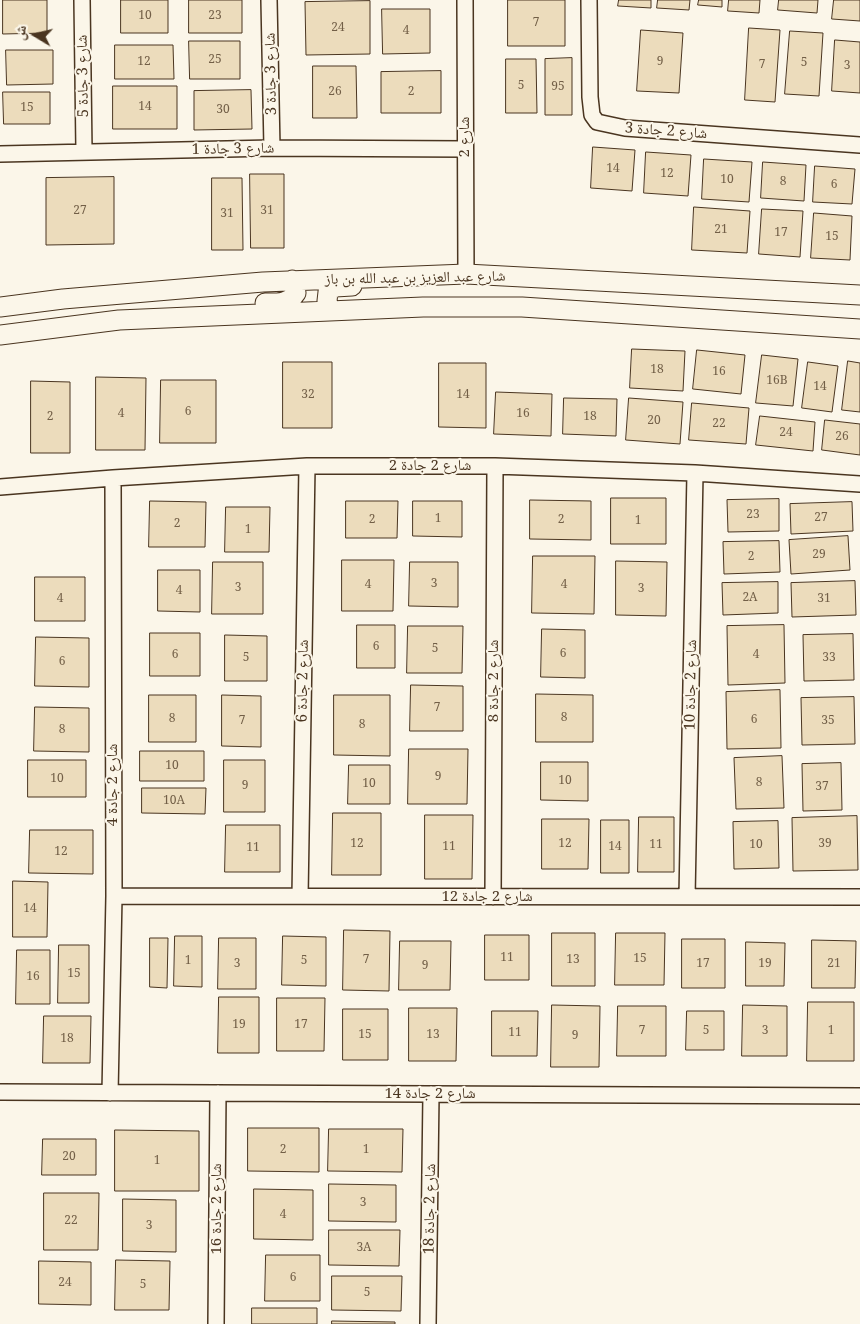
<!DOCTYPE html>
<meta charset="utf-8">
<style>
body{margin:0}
#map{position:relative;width:860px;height:1324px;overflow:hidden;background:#fbf6e9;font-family:"Noto Serif","Noto Naskh Arabic",serif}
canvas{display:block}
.north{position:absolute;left:10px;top:10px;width:50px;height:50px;-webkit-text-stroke:4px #fbf6e9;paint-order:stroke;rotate:279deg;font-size:14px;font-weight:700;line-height:20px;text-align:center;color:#4a3520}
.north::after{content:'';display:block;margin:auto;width:18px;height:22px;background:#4a3520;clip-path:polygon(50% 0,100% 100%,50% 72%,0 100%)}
</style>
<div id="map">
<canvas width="860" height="1324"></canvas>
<div class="north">ش</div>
</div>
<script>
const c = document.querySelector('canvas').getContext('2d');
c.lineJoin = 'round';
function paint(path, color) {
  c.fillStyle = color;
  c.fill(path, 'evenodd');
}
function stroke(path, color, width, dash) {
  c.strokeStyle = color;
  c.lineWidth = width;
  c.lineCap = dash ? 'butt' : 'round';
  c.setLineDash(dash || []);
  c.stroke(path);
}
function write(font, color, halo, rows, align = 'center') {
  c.font = font + ' "Noto Serif","Noto Naskh Arabic",serif';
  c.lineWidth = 4;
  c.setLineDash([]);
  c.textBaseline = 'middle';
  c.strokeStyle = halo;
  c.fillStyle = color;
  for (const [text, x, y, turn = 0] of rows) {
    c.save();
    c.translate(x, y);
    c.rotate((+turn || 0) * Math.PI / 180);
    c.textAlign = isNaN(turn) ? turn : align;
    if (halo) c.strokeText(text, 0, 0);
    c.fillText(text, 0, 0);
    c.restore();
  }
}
const building = new Path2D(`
 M3,0H47V33L3,34Z
 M121,0H168V33H121Z
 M189,0H242V33H189Z
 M508,0H565V46H508Z
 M619,0H651V8L618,6Z
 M658,0H690L689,10L657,8Z
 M699,0H722V7L698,5Z
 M729,0H760L759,13L728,11Z
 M779,0H818L817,13L778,10Z
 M834,0H860V21L832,19Z
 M370,1V54L306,55L305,2Z
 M382,9H430V53L383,54Z
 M749,28L780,30L775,102L745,100Z
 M641,30L683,33L679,93L637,91Z
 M790,31L823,33L819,96L785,94Z
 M835,40L860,42V93L832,91Z
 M189,41H240V79H190Z
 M115,45H173L174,79H115Z
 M6,50H53V84L7,85Z
 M572,58V115H545V59Z
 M506,59H536L537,113H506Z
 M313,66H356L357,118H313Z
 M441,71V113H381V72Z
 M113,86H177V129H113Z
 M251,90L252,129L194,130V91Z
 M3,92H50V124H4Z
 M593,147L635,150L632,191L591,188Z
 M646,152L691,155L688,196L644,193Z
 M704,159L752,162L749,202L702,199Z
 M763,162L806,165L804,201L761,198Z
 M815,166L855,169L852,204L813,202Z
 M250,174H284V248H251Z
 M114,177V244L46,245V178Z
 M212,178H242L243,250H212Z
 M694,207L750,211L747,253L692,250Z
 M762,209L803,211L800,257L759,254Z
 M814,213L852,216L850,260L811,258Z
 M632,349L685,351L683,391L630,388Z
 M697,350L745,355L741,394L693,389Z
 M762,355L798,359L793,406L756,403Z
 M848,361L860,363V412L842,410Z
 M283,362H332V428H283Z
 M808,362L838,366L832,412L802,408Z
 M439,363H486V428L439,427Z
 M96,377L146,378L145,450H96Z
 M161,380H216V443H160Z
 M31,381L70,382V453H31Z
 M496,392L552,394L551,436L494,434Z
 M564,398L617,399L616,436L563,434Z
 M629,398L683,402L680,444L626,440Z
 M692,403L749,408L746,444L689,440Z
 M760,416L815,422L813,451L756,445Z
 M825,420L860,424V455L822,450Z
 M611,498H666V544H611Z
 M779,499V531L728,532L727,500Z
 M530,500L591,501V540L530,539Z
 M150,501L206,502L205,547H149Z
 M346,501H398L397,538H346Z
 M413,501H462V537L413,536Z
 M852,502L853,531L791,534L790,504Z
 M226,507H270L269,552H225Z
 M848,536L850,570L791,574L789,540Z
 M779,541L780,572L724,574L723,542Z
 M533,556H595L594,614L532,613Z
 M342,560H394L393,611H342Z
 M616,561L667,562L666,616L616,615Z
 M213,562H263V614H212Z
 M410,562H458V607L409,606Z
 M158,570H200V612L158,611Z
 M35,577H85V621H35Z
 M855,581L856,615L792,617L791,583Z
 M778,582V613L723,615L722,583Z
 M357,625H395V668H357Z
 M784,625L785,683L728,685L727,626Z
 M408,626H463L462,673H407Z
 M542,629L585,630V678L541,677Z
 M150,633H200V676H150Z
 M853,634L854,680L804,681L803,635Z
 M225,635L267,636V681H225Z
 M36,637L89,638V687L35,686Z
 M411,685L463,686V731H410Z
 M780,690L781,748L727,749L726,692Z
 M536,694L593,695V742H536Z
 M149,695H196V742H149Z
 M222,695L261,696V747L222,746Z
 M334,695H390V756L334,755Z
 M854,697L855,744L802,745L801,698Z
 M35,707L89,708V752L34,751Z
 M409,749H468L467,804H408Z
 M140,751H204V781H140Z
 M782,756L784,808L736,809L734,758Z
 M28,760H86V797H28Z
 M224,760H265V812H224Z
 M541,762H588V801L541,800Z
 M841,763L842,810L803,811L802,764Z
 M349,765H390V804H348Z
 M142,788H206L205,814L142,813Z
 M333,813H381V875H332Z
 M425,815H473L472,879H425Z
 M857,816L858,870L793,871L792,818Z
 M639,817H674V872H638Z
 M542,819H589L588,869H542Z
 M601,820H629V873H601Z
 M778,821L779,868L734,869L733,822Z
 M226,825H280V872H225Z
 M30,830H93V874L29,873Z
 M13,881L48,882L47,937H13Z
 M344,930L390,931L389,991L343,990Z
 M552,933H595V986H552Z
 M616,933H665L664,985H615Z
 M485,935H529V980H485Z
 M175,936H202V987L174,986Z
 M283,936L326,937V986L282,985Z
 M150,938H168L167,988L150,987Z
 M219,938H256V989H218Z
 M682,939H725V988H682Z
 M812,940L856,941L855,988H812Z
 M400,941H451L450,990H399Z
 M746,942L785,943L784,986H746Z
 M59,945H89V1003H58Z
 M17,950H50V1004H16Z
 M219,997H259V1053H218Z
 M277,998H325L324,1051H277Z
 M808,1002H854V1061H807Z
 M552,1005L600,1006L599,1067H551Z
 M743,1005L787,1006V1056H742Z
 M618,1006H666V1056H617Z
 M409,1008H457L456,1061H409Z
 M343,1009H388V1060H343Z
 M492,1011H538L537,1056H492Z
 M687,1011H724V1050H686Z
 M44,1016H91L90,1063H43Z
 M248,1128H319V1172L248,1171Z
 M329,1129H403L402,1172L328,1171Z
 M115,1130L199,1131V1191H115Z
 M43,1139H96V1175H42Z
 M329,1184L396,1185V1222L329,1221Z
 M254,1189L313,1190V1240L254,1239Z
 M44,1193H99L98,1250H44Z
 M123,1199L176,1200V1252L123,1251Z
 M329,1230H400L399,1266L329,1265Z
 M266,1255H320V1301H265Z
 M116,1260L170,1261L169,1310H115Z
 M39,1261L91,1262V1305L39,1304Z
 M332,1276H402L401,1311L332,1310Z
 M252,1308H317V1324H252Z
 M332,1321L395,1322V1324H332Z`);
paint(building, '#ecdcbc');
stroke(building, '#4a3520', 1);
const minor = new Path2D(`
 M82,0L84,151
 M269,0L272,148
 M465,0L466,274
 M589,0L590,97L592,115L597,122L625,128L860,145
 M0,154L272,148L465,149
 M0,487L113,478L307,466H495L695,473L860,484
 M114,896L860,897
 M300,896L307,466
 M493,897L495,466
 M687,897L695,473
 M0,1092L860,1096
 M110,1093L114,896L113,478
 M216,1324L218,1093
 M428,1324L431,1094`);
const tertiary = new Path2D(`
 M265,303C277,303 289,304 296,293L292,280
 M0,307L63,299L263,282L466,274L860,295
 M330,311L327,301L328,292L335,287L352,286
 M0,335L119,320L423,307H522L860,329`);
stroke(minor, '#4a3520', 18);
stroke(tertiary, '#4a3520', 21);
stroke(minor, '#fbf6e9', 15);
stroke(tertiary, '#fbf6e9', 19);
write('12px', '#725f47', null, [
 ["10",145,16],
 ["23",215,16],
 ["7",536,23],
 ["24",338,28],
 ["4",406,31],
 ["25",215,60],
 ["12",144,62],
 ["9",660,62],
 ["5",804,63],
 ["7",762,65],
 ["3",847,66],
 ["5",521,86],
 ["95",558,87],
 ["26",335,92],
 ["2",411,92],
 ["14",145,107],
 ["15",27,108],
 ["30",223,110],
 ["14",613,169],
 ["12",667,174],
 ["10",727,180],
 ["8",783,182],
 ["6",834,185],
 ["27",80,211],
 ["31",267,211],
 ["31",227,214],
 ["21",721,230],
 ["17",781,233],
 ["15",832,237],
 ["18",657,370],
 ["16",719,372],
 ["16B",777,381],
 ["14",820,387],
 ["32",308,395],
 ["14",463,395],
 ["6",188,412],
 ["4",121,414],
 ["16",523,414],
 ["2",50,417],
 ["18",590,417],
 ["20",654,421],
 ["22",719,424],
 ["24",786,433],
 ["26",842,437],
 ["23",753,515],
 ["27",821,518],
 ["1",438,519],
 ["2",372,520],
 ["2",561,520],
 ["1",638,521],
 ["2",177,524],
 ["1",248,530],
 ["29",819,555],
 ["2",751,557],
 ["3",434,584],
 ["4",368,585],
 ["4",564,585],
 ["3",238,588],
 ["3",641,589],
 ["4",179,591],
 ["2A",750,598],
 ["4",60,599],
 ["31",824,599],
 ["6",376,647],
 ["5",435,649],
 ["6",563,654],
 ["6",175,655],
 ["4",756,655],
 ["5",246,658],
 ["33",829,658],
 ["6",62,662],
 ["7",437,708],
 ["8",564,718],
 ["8",172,719],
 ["6",754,720],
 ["7",242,721],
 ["35",828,721],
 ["8",362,725],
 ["8",62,730],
 ["10",172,766],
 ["9",438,777],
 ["10",57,779],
 ["10",565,781],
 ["8",759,783],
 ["10",369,784],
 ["9",245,786],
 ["37",822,787],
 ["10A",174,801],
 ["12",357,844],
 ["12",565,844],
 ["39",825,844],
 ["11",656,845],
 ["10",756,845],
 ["11",449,847],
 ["14",615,847],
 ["11",253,848],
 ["12",61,852],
 ["14",30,909],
 ["11",507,958],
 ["15",640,959],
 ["7",366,960],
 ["13",573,960],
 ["1",188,961],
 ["5",304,961],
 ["3",237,964],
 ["17",703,964],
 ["19",765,964],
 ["21",834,964],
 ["9",425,966],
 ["15",74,974],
 ["16",33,977],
 ["19",239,1025],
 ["17",301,1025],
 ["7",642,1031],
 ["5",706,1031],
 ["3",765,1031],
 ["1",831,1031],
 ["11",515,1033],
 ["15",365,1035],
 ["13",433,1035],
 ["9",575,1036],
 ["18",67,1039],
 ["2",283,1150],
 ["1",366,1150],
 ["20",69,1157],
 ["1",157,1161],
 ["3",363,1203],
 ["4",283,1215],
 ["22",71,1221],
 ["3",149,1226],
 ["3A",364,1248],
 ["6",293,1278],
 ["24",65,1283],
 ["5",143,1285],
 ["5",367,1293]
]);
write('15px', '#4a3520', '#fbf6e9', [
 ["شارع 3 جادة 3",271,74,-91],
 ["شارع 3 جادة 5",83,76,-91],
 ["شارع 2 جادة 3",666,131,4],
 ["شارع 2",465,137,-90],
 ["شارع 3 جادة 1",233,149,-1],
 ["شارع عبد العزيز بن عبد الله بن باز",415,278,-1],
 ["شارع 2 جادة 2",430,466],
 ["شارع 2 جادة 6",303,681,-89],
 ["شارع 2 جادة 8",494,681,-90],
 ["شارع 2 جادة 10",691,685,-89],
 ["شارع 2 جادة 4",113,785,-90],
 ["شارع 2 جادة 12",487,897],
 ["شارع 2 جادة 14",430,1094],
 ["شارع 2 جادة 16",217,1209,-90],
 ["شارع 2 جادة 18",430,1209,-89]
]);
</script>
